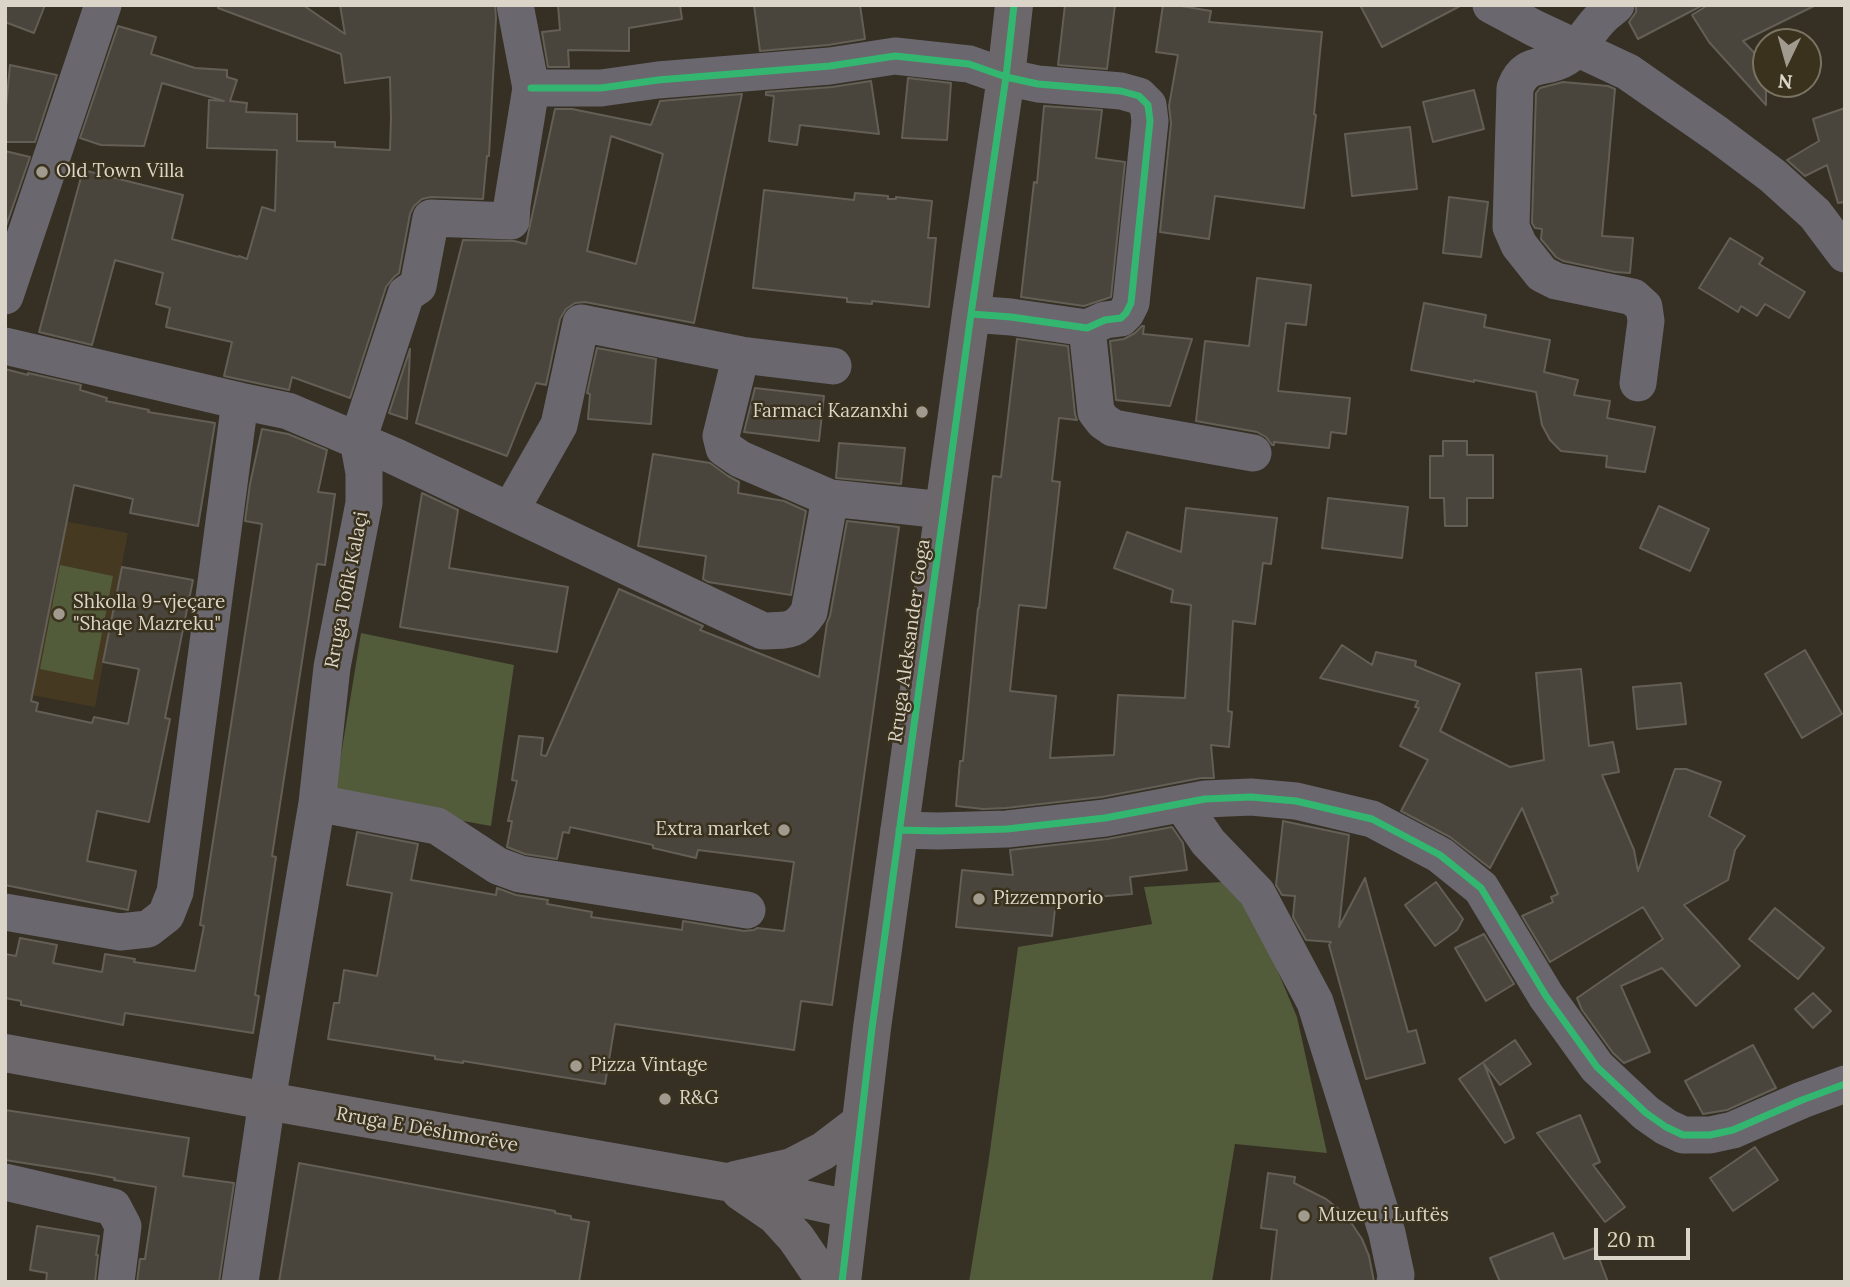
<!DOCTYPE html>
<meta charset="utf-8">
<style>
body{margin:0}
#map{position:relative;width:1850px;height:1287px;overflow:hidden;background:#352f24;font-family:Lora,serif}
canvas{display:block}
.frame{position:absolute;inset:0;border:7px solid #dbd5c9;pointer-events:none}
.north{position:absolute;left:1752px;top:28px;width:70px;height:70px;box-sizing:border-box;background:#3b321e;border:2px solid #7b7362;border-radius:50%;rotate:185deg;font-size:19px;font-weight:700;line-height:28px;text-align:center;color:#dbd5c9}
.north::after{content:'';display:block;margin:auto;width:24px;height:32px;background:#a19b8f;clip-path:polygon(50% 0,100% 100%,50% 72%,0 100%)}
.scale{position:absolute;left:1594px;top:1228px;width:96px;height:32px;box-sizing:border-box;border:4px solid #dbd5c9;border-top:0;padding-left:9px;font-size:21px;line-height:24px;white-space:nowrap;color:#dbd5c9;-webkit-text-stroke:5px #3b321e;paint-order:stroke}
</style>
<div id="map">
<canvas width="1850" height="1287"></canvas>
<div class="frame"></div>
<div class="north">N</div>
<div class="scale">20 m</div>
</div>
<script>
const c = document.querySelector('canvas').getContext('2d');
c.lineJoin = 'round';
function paint(path, color) {
  c.fillStyle = color;
  c.fill(path, 'evenodd');
}
function stroke(path, color, width, dash) {
  c.strokeStyle = color;
  c.lineWidth = width;
  c.lineCap = dash ? 'butt' : 'round';
  c.setLineDash(dash || []);
  c.stroke(path);
}
function write(font, color, halo, rows, align = 'center') {
  c.font = font + ' Lora,serif';
  c.lineWidth = 5;
  c.setLineDash([]);
  c.textBaseline = 'middle';
  c.strokeStyle = halo;
  c.fillStyle = color;
  for (const [text, x, y, turn = 0] of rows) {
    c.save();
    c.translate(x, y);
    c.rotate((+turn || 0) * Math.PI / 180);
    c.textAlign = isNaN(turn) ? turn : align;
    if (halo) c.strokeText(text, 0, 0);
    c.fillText(text, 0, 0);
    c.restore();
  }
}
paint(new Path2D(`
 M5,510L128,533L95,707L5,690Z`), '#453921');
paint(new Path2D(`
 M60,565L113,576L93,680L40,669Z
 M361,633L514,665L491,826L334,798Z
 M1222,882L1255,917L1297,1017L1327,1153L1235,1144L1212,1282H969L988,1165L1018,947L1152,924L1144,887Z`), '#525b3a');
const building = new Path2D(`
 M5,5H45L34,33L5,22Z
 M218,5H303L345,34L340,5H495L496,18L489,156H487L483,199L431,197L422,199L414,206L410,214L399,273L394,277L386,287L350,398L292,377L289,390L224,376L232,342L166,327L170,308L156,304L163,273L115,260L92,345L39,332L83,170L183,195L172,239L238,257L239,256L247,259L262,207L275,211L277,150L207,148L209,100L224,101L162,83L144,146L101,145L80,138L118,26L156,37L151,54L195,68L227,70V77L237,80L230,101L247,103L246,112L297,114V141L335,142V147L390,150L391,118L390,77L345,83L341,54L218,8Z
 M558,5H680L682,19L629,28V51L568,50L569,67H548L542,32L560,30Z
 M754,5H860L865,39L828,45L760,51Z
 M1065,5H1115L1107,69L1058,65Z
 M1163,5H1175L1211,11L1209,22L1322,32L1314,114L1316,115L1304,208L1215,196L1209,239L1160,232L1171,123L1169,106L1178,55L1156,52Z
 M1360,5H1462L1382,47Z
 M1638,5H1703L1638,39L1629,22L1636,12V6Z
 M1708,5H1816L1743,41L1766,65V105L1709,42L1692,15Z
 M10,65L57,75L35,142H5V117Z
 M908,78L951,83L947,140L902,138Z
 M871,81L879,134L800,125L797,145L769,141L774,96L766,95V92L832,87Z
 M1563,82L1608,86L1615,89L1602,236L1633,238L1630,273L1615,272L1563,261L1556,257L1541,239L1542,229L1535,228L1532,223L1536,93L1540,88Z
 M1474,90L1484,129L1433,142L1423,102Z
 M742,94L694,323L585,302L575,303L566,309L560,319L546,385L536,383L507,456L416,423L463,240L514,241L526,244L555,109H572L651,125L660,101ZM611,136L663,154L636,264L587,251Z
 M1044,106L1102,110L1096,158L1125,162L1111,297L1084,306L1021,297L1034,182L1037,183Z
 M1845,108V202L1838,203L1827,165L1805,176L1787,160L1819,141L1813,119Z
 M1410,127L1417,189L1352,196L1345,134Z
 M5,151L30,157L5,229Z
 M764,190L854,200L855,193L888,196V199H896V197L932,201L928,238H936L929,307L872,301V304L847,302V298L753,288Z
 M1449,197L1488,202L1481,257L1443,253Z
 M1730,238L1763,258L1759,264L1805,292L1789,318L1765,304L1757,316L1741,306L1738,312L1699,288Z
 M1257,278L1311,285L1306,325L1286,323L1278,391L1350,398L1346,434L1331,432L1329,448L1274,442V445H1272L1266,437L1257,432L1196,421L1205,341L1249,346Z
 M1424,303L1486,315L1484,327L1550,340L1544,372L1578,380L1574,395L1610,401L1607,418L1655,427L1645,472L1606,467L1607,456L1561,451L1550,440L1542,425L1536,392L1474,380V382L1411,370Z
 M1142,326H1144L1143,334L1192,339L1170,406L1116,400L1110,341L1124,339L1135,333Z
 M1017,339L1068,346L1075,414L1077,420L1059,418L1052,481L1060,482L1046,608L1019,605L1010,691L1056,696L1050,758L1114,755L1118,695L1185,698L1191,605L1171,602L1173,590L1114,568L1127,532L1181,552L1186,508L1277,518L1271,564L1263,563L1255,624L1233,621L1228,711L1232,712L1229,747L1211,745L1214,778H1201L1102,797L1006,808L983,809L956,806L960,761H963L978,608H979L993,476L1001,477Z
 M597,348L656,359L651,424L588,419L590,394L587,393Z
 M410,349L407,419L389,413Z
 M5,369L28,375V373L81,385L80,390L107,398L106,401L149,410L148,412L215,423L198,526L130,513L133,499L74,485L31,701L38,703L36,711L92,723L94,717L128,724L139,669L103,662L122,567L193,580L165,718L170,719L149,822L97,811L87,861L136,871L128,910L5,885Z
 M755,388L824,396L819,441L744,432Z
 M262,429L288,434L327,450L318,492L335,494L325,565L317,564L272,856L276,857L255,995L259,996L253,1033L125,1013L123,1025L21,1005V1001L5,998V954L16,956L20,938L57,945L53,963L102,972L105,954L135,959L134,962L195,971L204,926L200,925L262,524L245,521L250,484Z
 M1443,441H1467V455H1493V498H1467V526H1445L1444,498H1430V456H1443Z
 M839,443L905,448L901,484L836,478Z
 M653,454L710,463L728,476L739,482L738,493L784,501L806,511L791,595L708,582L703,579L706,556L638,546Z
 M422,493L458,510L449,568L568,587L557,652L400,627Z
 M1328,498L1408,507L1402,558L1322,548Z
 M1659,506L1709,529L1690,571L1640,548Z
 M847,521L899,527L832,1005L801,1001L794,1050L615,1024L605,1084L463,1061V1063L435,1059V1056L328,1039L334,1003H339L344,970L377,976L392,893L347,885L357,832L418,844L411,880L496,895L497,888L516,895L548,900L547,904L592,912L591,917L682,930L683,921L744,931L754,930L757,928L784,931L794,862L698,850L696,858L653,848V845L570,827L569,833L563,832L557,859L525,854L507,847L512,821H508L517,781L512,780L519,736L543,738L541,755L546,756L619,589L703,626L700,630L819,677L827,623L830,616Z
 M1342,645L1372,665L1376,652L1416,661L1415,666L1460,684L1440,731L1510,767L1544,760L1536,673L1581,669L1589,746L1613,742L1619,772L1602,775L1634,850L1638,871L1675,769H1686L1721,782L1709,816L1745,836L1735,850L1728,880L1684,905L1740,966L1696,1006L1662,968L1621,986L1650,1052L1624,1063L1613,1053L1582,1010L1577,998L1663,939L1643,907L1550,962L1522,916L1553,902L1551,897L1558,894L1522,808L1490,868L1450,837L1401,811L1428,760L1400,746L1419,708L1415,707L1418,701L1320,678Z
 M1805,650L1842,714L1802,738L1765,674Z
 M1681,683L1686,724L1637,729L1633,687Z
 M1283,821L1349,835L1339,927L1365,878L1408,1032L1416,1030L1425,1063L1366,1079L1329,945L1331,942L1306,940L1293,917L1295,896L1282,895L1276,885Z
 M1172,827L1183,843L1187,870L1130,877L1132,894L1056,900L1052,936L956,927L962,870L1013,875L1010,850L1107,839Z
 M1436,882L1463,919L1457,930L1435,946L1405,905Z
 M1775,908L1824,948L1798,979L1749,939Z
 M1484,934L1514,984L1486,1001L1455,948Z
 M1813,993L1831,1011L1813,1028L1795,1009Z
 M1515,1040L1531,1064L1500,1085L1484,1064L1514,1138L1505,1143L1459,1079Z
 M1753,1045L1776,1088L1727,1110L1703,1114L1685,1081Z
 M5,1110L189,1138L183,1176L234,1183L219,1282H137L140,1259H145L156,1187L114,1180L115,1178L94,1174L5,1160Z
 M1580,1115L1600,1162L1593,1165L1625,1207L1605,1222L1537,1133Z
 M1755,1147L1778,1180L1733,1211L1710,1178Z
 M299,1163L555,1211V1213L571,1216V1219L589,1222L579,1282H279Z
 M1268,1173L1295,1177L1294,1183L1326,1199L1340,1210L1352,1224L1362,1239L1369,1256L1374,1282H1271L1277,1230L1261,1228Z
 M37,1226L99,1236L96,1255H98L95,1282H46L47,1273L30,1270Z
 M1553,1233L1564,1259L1595,1248L1608,1282H1500L1490,1258Z`);
paint(building, '#49443c');
stroke(building, '#645f56', 2);
stroke(new Path2D(`
 M1491,5L1534,28L1628,72L1717,134L1773,176L1815,214L1845,254
 M1616,5C1612,9 1607,12 1603,16C1589,29 1581,48 1565,58C1544,71 1526,59 1515,88L1511,227L1519,245L1542,274L1556,281L1633,297L1644,307L1646,321L1638,383
 M531,88H601L658,80L830,66L895,56L969,64L1006,77L1038,84L1121,91L1139,96L1148,105L1150,121L1131,303L1126,313L1121,318L1105,320L1087,328L1011,317L971,314
 M5,296L103,5
 M1087,328L1096,412L1103,421L1113,428L1253,453
 M5,346L240,401L288,411L394,456L763,631C787,630 795,633 809,612L830,498
 M741,355L721,436L724,448L740,459L830,498L944,510
 M358,440L406,294L418,286L431,218L511,221L512,205L531,88L515,5
 M510,511L559,425L581,323L741,355L833,366
 M317,803L437,826L498,866L520,874L747,910
 M1182,804L1208,842L1257,893L1315,1002L1387,1233L1396,1275L1395,1282
 M899,830L938,831L1007,829L1105,818L1205,799L1251,797L1296,801L1372,819L1440,855L1481,888L1546,996L1597,1067L1646,1113L1666,1127L1683,1135H1710L1733,1130L1802,1100L1845,1084
 M5,912L120,932L148,929L166,915L175,892L240,401
 M5,1182L113,1207L123,1226L116,1282
 M240,1282L267,1101L317,803L332,667L364,503V473L358,440`), '#6a686e', 37);
stroke(new Path2D(`
 M5,1053L267,1101L726,1182L849,1209
 M735,1180L792,1167L823,1151L861,1122
 M740,1191L775,1215L796,1238L826,1282
 M842,1282L872,1028L971,314L1006,77L1014,5`), '#6b676b', 38);
stroke(new Path2D(`
 M531,88H601L658,80L830,66L895,56L969,64L1006,77L1038,84L1121,91L1139,96L1148,105L1150,121L1131,303L1126,313L1121,318L1105,320L1087,328L1011,317L971,314
 M899,830L938,831L1007,829L1105,818L1205,799L1251,797L1296,801L1372,819L1440,855L1481,888L1546,996L1597,1067L1646,1113L1666,1127L1683,1135H1710L1733,1130L1802,1100L1845,1084
 M842,1282L872,1028L971,314L1006,77L1014,5`), '#33b770', 7);
for (const [x, y, r, color] of [
 [42,172,7,"#a19b8f"],
 [922,412,7,"#a19b8f"],
 [59,614,7,"#a19b8f"],
 [784,830,7,"#a19b8f"],
 [979,899,7,"#a19b8f"],
 [576,1066,7,"#a19b8f"],
 [665,1099,7,"#a19b8f"],
 [1304,1216,7,"#a19b8f"]
]) {
  const dot = new Path2D();
  dot.arc(x, y, r, 0, 2 * Math.PI);
  c.fillStyle = color;
  c.fill(dot);
  stroke(dot, '#3b321e', 2.5);
}
write('19px', '#dbd5c9', '#3b321e', [
 ["Old Town Villa",56,172],
 ["Farmaci Kazanxhi",908,412,"right"],
 ["Shkolla 9-vjeçare",73,603],
 ["\"Shaqe Mazreku\"",73,625],
 ["Extra market",770,830,"right"],
 ["Pizzemporio",993,899],
 ["Pizza Vintage",590,1066],
 ["R&G",679,1099],
 ["Muzeu i Luftës",1318,1216]
], 'left');
write('19px', '#dbd5c9', '#3b321e', [
 ["Rruga Tofik Kalaçi",347,590,-79],
 ["Rruga Aleksander Goga",910,641,-82],
 ["Rruga E Dëshmorëve",427,1130,10]
]);
</script>
